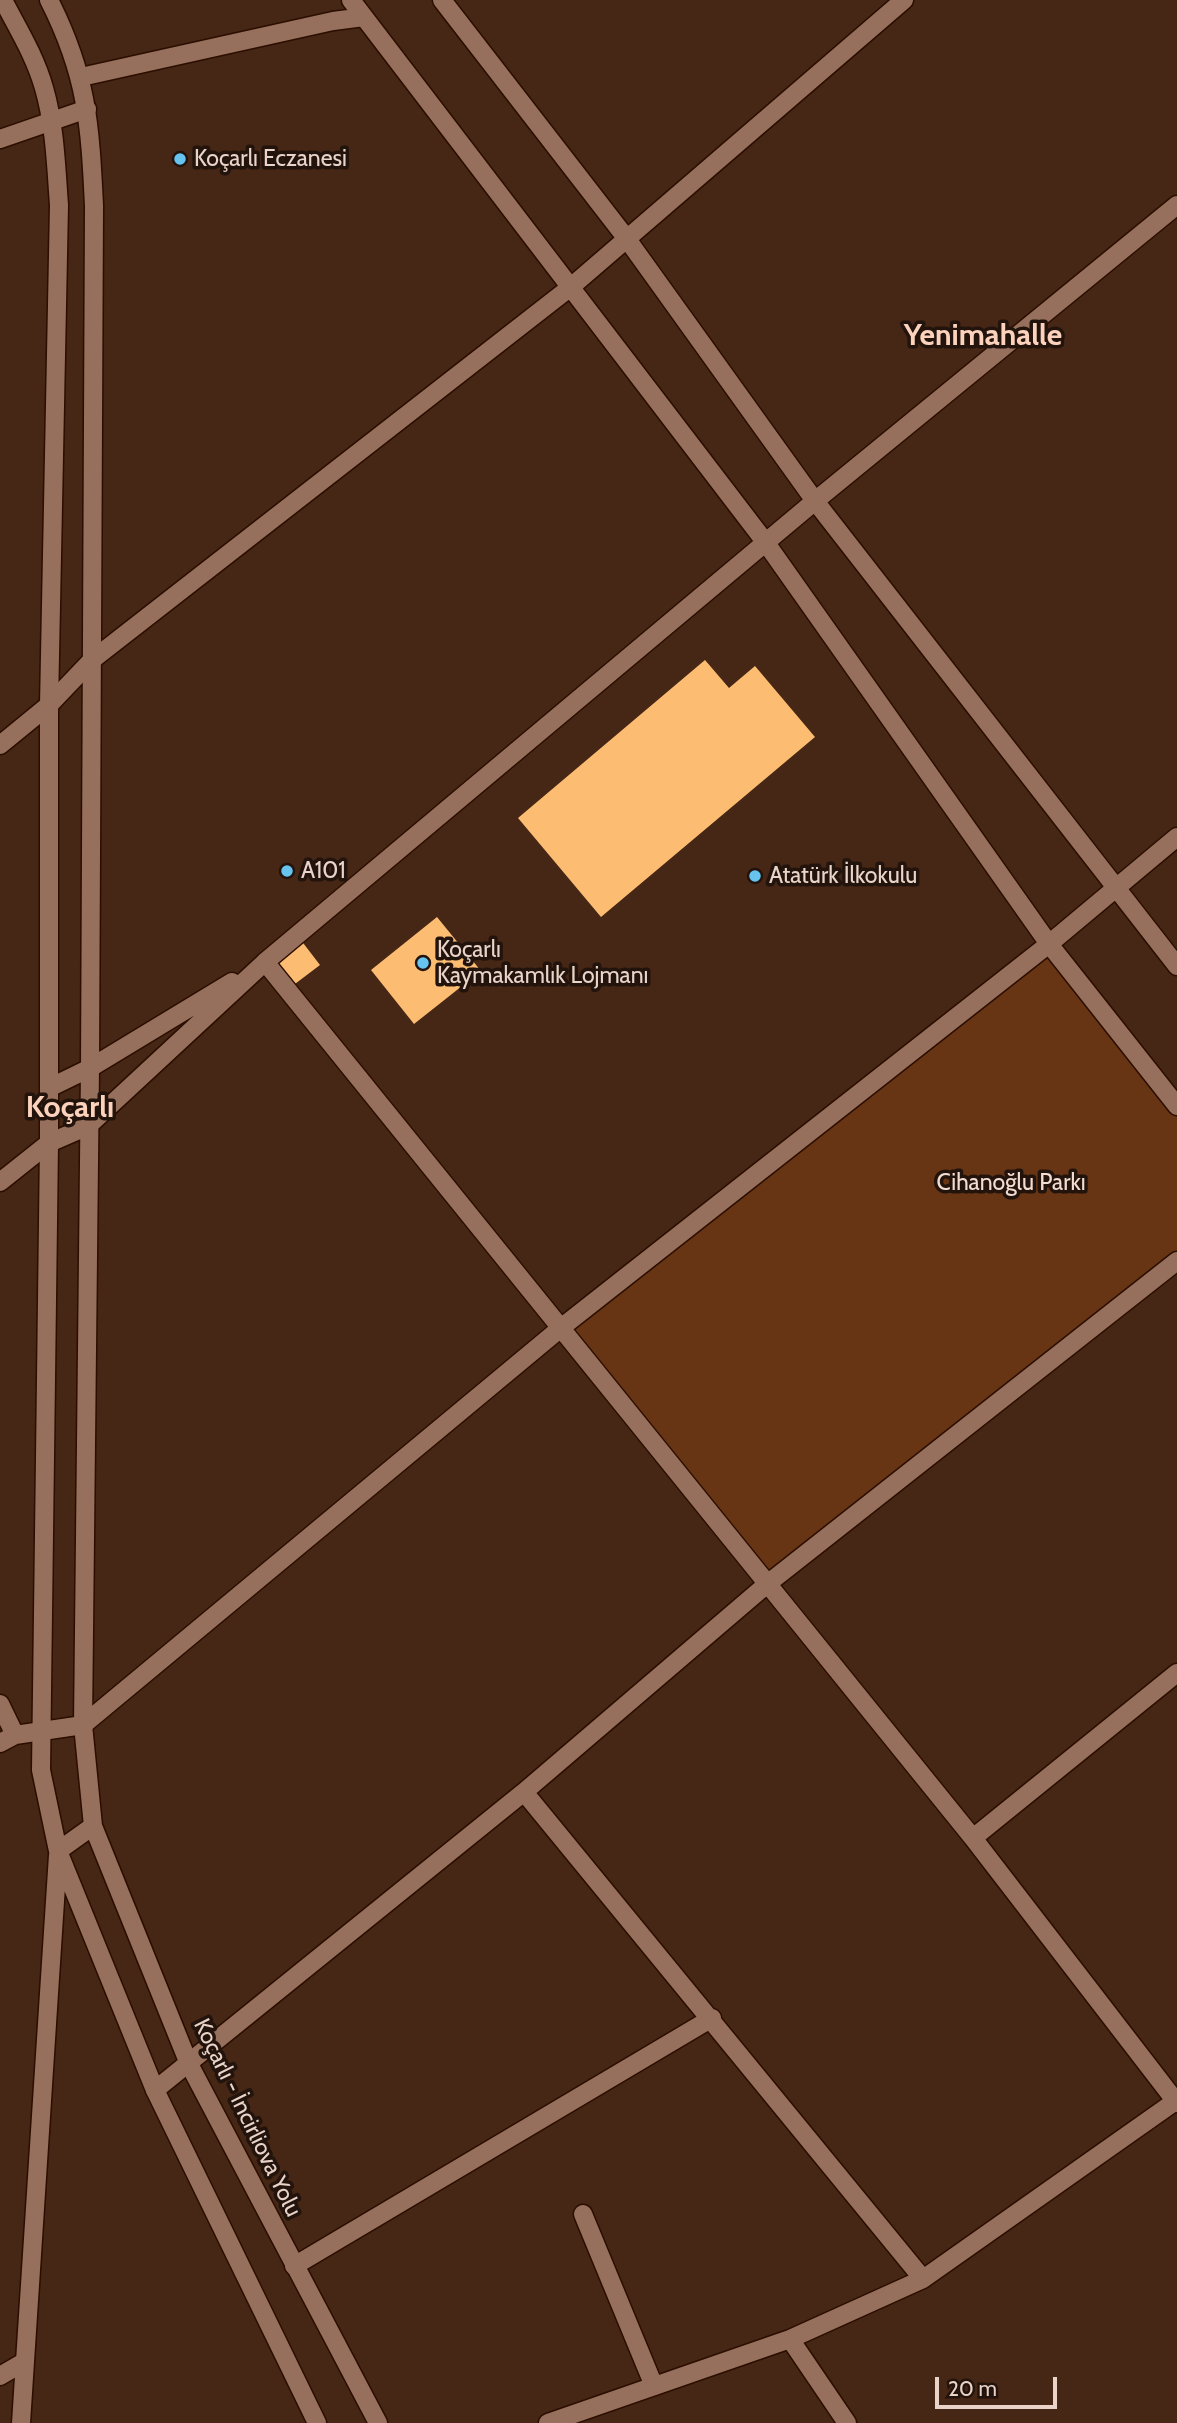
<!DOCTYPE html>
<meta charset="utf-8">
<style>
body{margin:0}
#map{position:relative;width:1177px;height:2423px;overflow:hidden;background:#462614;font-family:Cabin,sans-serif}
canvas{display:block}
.scale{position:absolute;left:935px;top:2377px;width:122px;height:32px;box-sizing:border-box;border:4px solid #ead4c9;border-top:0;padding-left:9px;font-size:21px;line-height:24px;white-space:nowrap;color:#ead4c9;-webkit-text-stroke:5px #22140c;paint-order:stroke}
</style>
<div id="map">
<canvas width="1177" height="2423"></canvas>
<div class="scale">20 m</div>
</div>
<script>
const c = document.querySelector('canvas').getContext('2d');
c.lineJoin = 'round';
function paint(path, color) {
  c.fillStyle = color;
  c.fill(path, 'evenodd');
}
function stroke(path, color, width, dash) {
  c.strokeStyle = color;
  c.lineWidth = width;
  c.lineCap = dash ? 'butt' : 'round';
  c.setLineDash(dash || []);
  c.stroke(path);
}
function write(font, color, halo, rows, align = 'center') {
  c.font = font + ' Cabin,sans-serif';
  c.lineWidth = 7;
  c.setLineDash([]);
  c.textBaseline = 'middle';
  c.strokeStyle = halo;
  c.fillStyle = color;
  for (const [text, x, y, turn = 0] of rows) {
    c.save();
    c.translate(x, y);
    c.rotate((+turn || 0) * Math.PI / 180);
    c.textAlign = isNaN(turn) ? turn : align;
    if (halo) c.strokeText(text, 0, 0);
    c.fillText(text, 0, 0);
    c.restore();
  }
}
paint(new Path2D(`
 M1049,944L1177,1106V1261L766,1585L562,1327Z`), '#683514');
paint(new Path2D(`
 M705,660L729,688L755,666L815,737L601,917L518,818Z
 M437,917L481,971L414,1024L371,970Z
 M297,935L320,965L287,990L265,962Z`), '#fcbd73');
const service = new Path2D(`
 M583,2214L654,2386`);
const minor = new Path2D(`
 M351,0L766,543L1049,944L1177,1106
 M442,0L627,239L815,501L1177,966
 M81,77L333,21L364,17
 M0,139L87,109
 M0,745L49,705L92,660L572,286L904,0
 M265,962L973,1838L1177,2103
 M0,1182L49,1143
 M0,1704L15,1735
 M0,1743L15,1735L83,1725L562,1327L1049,944L1177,837
 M524,1792L923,2279
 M973,1838L1177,1673
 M155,2090L524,1792L766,1585L1177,1261
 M294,2266L712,2018
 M790,2339L847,2423
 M0,2376L24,2362
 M548,2423L790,2339L923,2279L1177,2100`);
const secondary = new Path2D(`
 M3,0C18,29 35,56 44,88C55,126 56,166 59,205L49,705V1143L41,1770L58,1851L155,2090L317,2423
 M49,0C87,75 90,123 94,206L90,1068L83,1725L93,1826L189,2064L378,2423
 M49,1088L90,1068L232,982
 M49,1143L88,1126L265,962L815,501L1177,205
 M58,1851L93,1826
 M21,2423L58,1855`);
stroke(service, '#2b0e00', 21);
stroke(minor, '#2b0e00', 21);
stroke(secondary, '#2b0e00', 21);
stroke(service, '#96705c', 18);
stroke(minor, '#96705c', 18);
stroke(secondary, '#96705c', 18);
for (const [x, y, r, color] of [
 [180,159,7,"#66c4ef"],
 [287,871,7,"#66c4ef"],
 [755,876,7,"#66c4ef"],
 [423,963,7,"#66c4ef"]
]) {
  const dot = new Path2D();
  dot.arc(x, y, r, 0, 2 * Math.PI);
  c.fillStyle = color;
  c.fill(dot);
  stroke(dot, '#22140c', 2.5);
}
write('23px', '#ead4c9', '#22140c', [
 ["Koçarlı Eczanesi",194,159],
 ["A101",301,871],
 ["Atatürk İlkokulu",769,876],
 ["Koçarlı",437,950],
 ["Kaymakamlık Lojmanı",437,976]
], 'left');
write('23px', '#f3dcd1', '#22140c', [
 ["Cihanoğlu Parkı",1011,1183]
]);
write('23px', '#ead4c9', '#22140c', [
 ["Koçarlı - İncirliova Yolu",247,2118,64]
]);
write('bold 30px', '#fcd2bc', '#22140c', [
 ["Yenimahalle",983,336],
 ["Koçarlı",70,1108]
]);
</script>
